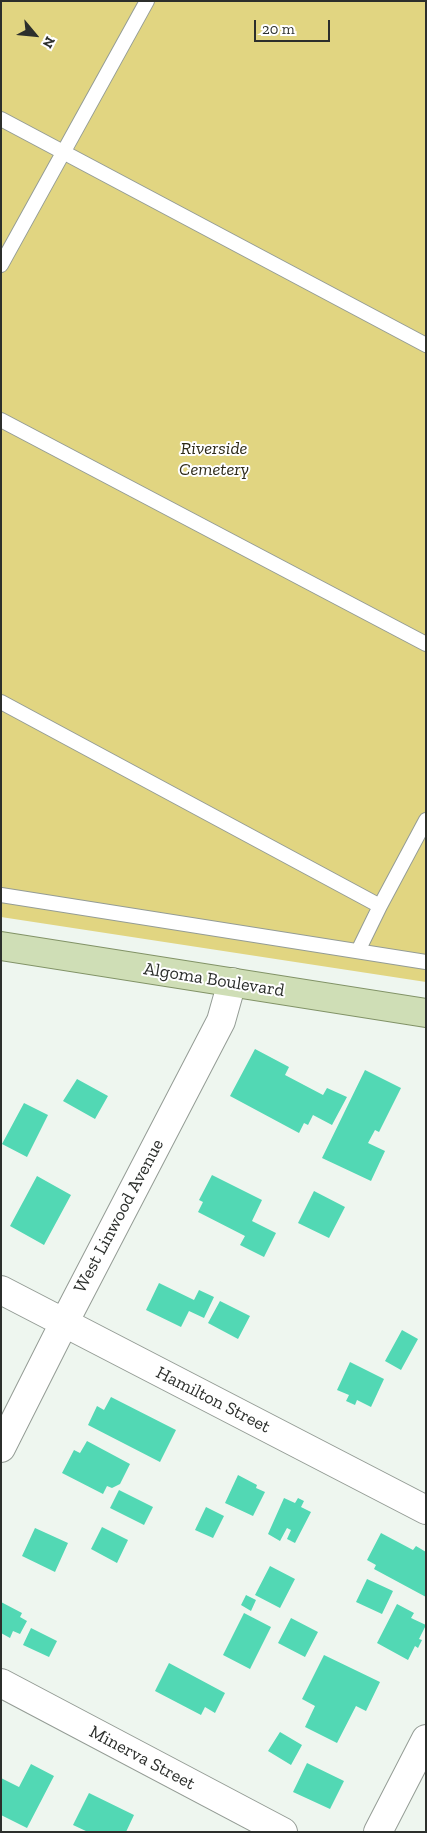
<!DOCTYPE html>
<style>
body{margin:0}
#map{position:relative;width:427px;height:1833px;overflow:hidden;background:#eef6ef;font-family:"Zilla Slab",serif}
canvas{display:block}
.frame{position:absolute;inset:0;border:2px solid #2c2f2c;pointer-events:none}
.north{position:absolute;left:10px;top:10px;width:50px;height:50px;-webkit-text-stroke:4px #fff;paint-order:stroke;rotate:118deg;font-size:14px;font-weight:700;line-height:20px;text-align:center;color:#2c2f2c}
.north::after{content:'';display:block;margin:auto;width:18px;height:22px;background:#2c2f2c;clip-path:polygon(50% 0,100% 100%,50% 72%,0 100%)}
.scale{position:absolute;left:254px;top:20px;width:76px;height:22px;box-sizing:border-box;border:2px solid #2c2f2c;border-top:0;padding-left:6px;font-size:15px;line-height:18px;white-space:nowrap;color:#2c2f2c;-webkit-text-stroke:4px #fff;paint-order:stroke}
</style>
<div id="map">
<canvas width="427" height="1833"></canvas>
<div class="frame"></div>
<div class="north">N</div>
<div class="scale">20 m</div>
</div>
<script>
const c = document.querySelector('canvas').getContext('2d');
c.lineJoin = 'round';
function paint(path, color) {
  c.fillStyle = color;
  c.fill(path, 'evenodd');
}
function stroke(path, color, width, dash) {
  c.strokeStyle = color;
  c.lineWidth = width;
  c.lineCap = dash ? 'butt' : 'round';
  c.setLineDash(dash || []);
  c.stroke(path);
}
function write(font, color, halo, rows, align = 'center') {
  c.font = font + ' "Zilla Slab",serif';
  c.lineWidth = 4;
  c.setLineDash([]);
  c.textBaseline = 'middle';
  c.strokeStyle = halo;
  c.fillStyle = color;
  for (const [text, x, y, turn = 0] of rows) {
    c.save();
    c.translate(x, y);
    c.rotate((+turn || 0) * Math.PI / 180);
    c.textAlign = isNaN(turn) ? turn : align;
    if (halo) c.strokeText(text, 0, 0);
    c.fillText(text, 0, 0);
    c.restore();
  }
}
paint(new Path2D(`
 M1,1H426V982L1,917Z`), '#e1d581');
paint(new Path2D(`
 M255,1049L289,1067L285,1075L323,1095L327,1088L347,1097L332,1125L313,1115L308,1125L304,1123L299,1133L230,1096Z
 M365,1070L401,1088L379,1132L375,1130L368,1143L385,1151L371,1181L322,1158Z
 M77,1079L108,1096L95,1119L63,1101Z
 M24,1103L48,1115L27,1157L2,1144Z
 M212,1175L262,1200L252,1221L276,1233L264,1257L240,1245L245,1236L198,1212L203,1202L199,1200Z
 M37,1176L71,1195L44,1245L10,1226Z
 M314,1191L345,1207L329,1238L298,1223Z
 M159,1283L194,1300L199,1290L214,1297L204,1318L189,1311L181,1327L146,1310Z
 M220,1301L250,1316L238,1339L208,1323Z
 M402,1330L418,1339L401,1370L385,1361Z
 M350,1362L384,1379L371,1407L357,1400L355,1405L346,1401L349,1395L337,1390Z
 M111,1397L176,1430L160,1462L88,1425L97,1406L104,1410Z
 M87,1441L130,1464L120,1484L112,1488L107,1486L103,1494L62,1473L74,1450L80,1453Z
 M238,1475L257,1485L256,1488L265,1492L253,1516L225,1503Z
 M119,1490L153,1507L144,1525L110,1508Z
 M284,1498L295,1503L298,1498L304,1501L301,1507L311,1512L295,1543L287,1539L291,1530L287,1528L280,1541L268,1534Z
 M206,1507L224,1516L213,1538L195,1530Z
 M102,1527L128,1540L117,1563L91,1549Z
 M35,1528L68,1543L55,1572L22,1556Z
 M381,1533L413,1550L416,1546L426,1552V1597L374,1569L376,1565L367,1560Z
 M270,1566L295,1579L280,1608L255,1595Z
 M367,1579L393,1591L382,1614L356,1602Z
 M246,1595L256,1600L251,1611L241,1605Z
 M1,1602L22,1613L20,1617L27,1621L20,1634L13,1631L10,1638L1,1633Z
 M397,1604L414,1613L411,1618L426,1625L419,1639L422,1640L418,1648L415,1646L408,1660L377,1643Z
 M244,1613L271,1627L250,1669L223,1655Z
 M291,1618L318,1632L305,1657L278,1643Z
 M31,1628L57,1641L49,1657L23,1645Z
 M324,1655L380,1682L366,1711L356,1706L337,1743L305,1727L315,1706L302,1699Z
 M169,1663L225,1693L215,1713L205,1707L201,1715L155,1691Z
 M280,1732L302,1745L291,1765L268,1751Z
 M307,1763L344,1781L330,1809L293,1792Z
 M31,1764L54,1776L27,1828L1,1815V1778L19,1787Z
 M89,1793L134,1815L126,1832H88L73,1825Z`), '#52d8b4');
const lane = new Path2D(`
 M1,119L426,345
 M1,265L147,1
 M1,420L426,644
 M1,702L380,906L358,951
 M1,895L426,962
 M380,906L426,820`);
const street = new Path2D(`
 M1,1290L426,1510
 M1,1448L64,1323L221,1021L232,982
 M1,1683L283,1832
 M378,1832L426,1739`);
const primary = new Path2D(`
 M1,946L426,1013`);
stroke(lane, '#949c95', 16);
stroke(street, '#949c95', 30);
stroke(primary, '#819266', 30);
stroke(lane, '#fff', 14);
stroke(street, '#fff', 28);
stroke(primary, '#cfdeb6', 28);
write('italic 18px', '#2d2a18', '#fff', [
 ["Riverside",214,449],
 ["Cemetery",214,470]
]);
write('18px', '#2c2f2c', '#fff', [
 ["Algoma Boulevard",214,980,9],
 ["West Linwood Avenue",119,1216,-62],
 ["Hamilton Street",213,1400,27],
 ["Minerva Street",142,1758,28]
]);
</script>
